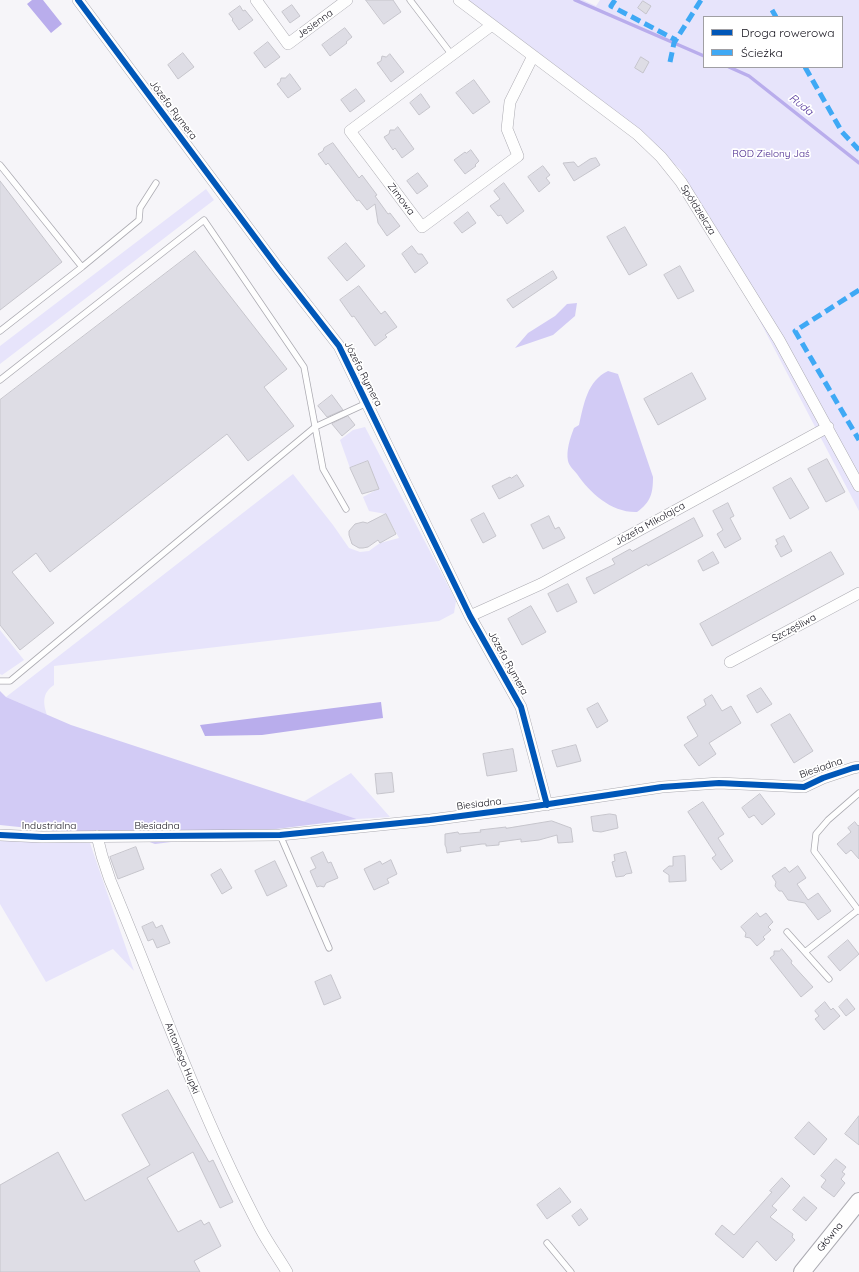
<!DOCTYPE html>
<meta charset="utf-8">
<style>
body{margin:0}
#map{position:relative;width:859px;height:1272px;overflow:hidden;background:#f6f5f9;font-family:Quicksand,sans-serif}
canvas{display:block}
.legend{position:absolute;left:703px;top:16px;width:140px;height:52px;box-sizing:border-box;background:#fff;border:1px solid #a09fa3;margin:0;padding:5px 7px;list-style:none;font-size:12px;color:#110f19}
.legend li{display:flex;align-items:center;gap:8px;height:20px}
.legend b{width:20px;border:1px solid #a09fa3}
</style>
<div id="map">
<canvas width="859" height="1272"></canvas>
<ul class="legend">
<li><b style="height:5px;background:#0057b8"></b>Droga rowerowa</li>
<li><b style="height:5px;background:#3fa9f5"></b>Ścieżka</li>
</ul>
</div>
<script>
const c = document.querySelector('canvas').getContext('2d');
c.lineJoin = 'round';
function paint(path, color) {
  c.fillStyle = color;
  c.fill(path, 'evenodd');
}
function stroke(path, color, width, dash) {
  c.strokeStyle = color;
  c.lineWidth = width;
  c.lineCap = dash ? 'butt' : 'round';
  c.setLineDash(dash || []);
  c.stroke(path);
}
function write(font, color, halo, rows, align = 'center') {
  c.font = font + ' Quicksand,sans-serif';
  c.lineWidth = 3.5;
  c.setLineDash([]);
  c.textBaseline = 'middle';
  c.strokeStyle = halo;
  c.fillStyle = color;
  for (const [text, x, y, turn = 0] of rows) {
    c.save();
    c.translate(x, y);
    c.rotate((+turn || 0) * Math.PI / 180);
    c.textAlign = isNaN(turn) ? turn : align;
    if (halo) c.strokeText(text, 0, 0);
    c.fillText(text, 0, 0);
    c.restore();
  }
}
paint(new Path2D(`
 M468,0H583L596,6L600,0H859V511L681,170L556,66ZM704,17H842V67H704Z
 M206,189L214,200L0,364V346Z
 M365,427L456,601L454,613L439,621L54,666V685C42,693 43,703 47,715L6,697L293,474L333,525L349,548L360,552L369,551L380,543L399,538L386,514L369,511L363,497L378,489L368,461L350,468L340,440L353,430Z
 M0,630L24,660L2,675L0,674Z
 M351,773L390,817L357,819L303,802Z
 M0,838L90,843L134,971L113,949L46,982L0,904Z`), '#e7e4fb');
paint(new Path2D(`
 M577,303L575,316L553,335L515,348L528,333L555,316L567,304Z
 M608,371L618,374L653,477C653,493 651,502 637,512C612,513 590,493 577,474C574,470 569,466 568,461C566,451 570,438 574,428L579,425C584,404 587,381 608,371Z
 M0,691L6,697L71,725L357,819L155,844L144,840L0,825Z`), '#d2cbf5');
paint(new Path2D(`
 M32,0H43L62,24L51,33L27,4Z
 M381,702L383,718L262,735L205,736L200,725Z`), '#b9adec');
stroke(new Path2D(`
 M575,0L704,56
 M729,67L749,76L859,163`), '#b9adec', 3.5);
const building = new Path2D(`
 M366,0H393L401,12L384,24Z
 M643,1L651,6L646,14L638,8Z
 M292,5L300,16L290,23L282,12Z
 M240,6L243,11L245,10L253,20L239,30L232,20L233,19L229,14Z
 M345,28L352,37L346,42L347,43L330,56L322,45Z
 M268,42L280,57L265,68L254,53Z
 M183,53L194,67L178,79L168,65Z
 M390,54L404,72L391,82L377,63L381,61L382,56L386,57Z
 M641,57L649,62L643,73L635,68Z
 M290,74L301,89L288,98L277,84L280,82L281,78H285Z
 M474,80L490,102L473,114L456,93Z
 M356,89L365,101L350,112L341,100Z
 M421,94L430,107L419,115L410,103Z
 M398,127L414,149L402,158L395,148L393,150L384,137L389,134L390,130H394Z
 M333,143L359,178L362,175L377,195L375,196L388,214L390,213L400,226L387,236L378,223L375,204L367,210L359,200L357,201L328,163L326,165L318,154L323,151L324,148Z
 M471,150L479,161L475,165L476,166L465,174L454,160L465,152L466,153Z
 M596,158L600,165L574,181L563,163L574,162L578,167L590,159Z
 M543,166L550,175L546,178L550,183L539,192L528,177Z
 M418,173L428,186L417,194L407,181Z
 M0,181L62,262L0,310Z
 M504,183L524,211L507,224L501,215L498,216L490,206L500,199L494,191Z
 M468,212L476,223L462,233L454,223Z
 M625,227L647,265L629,275L607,237Z
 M346,243L365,266L347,281L328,258Z
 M412,246L418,254H422L428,263L415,273L402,254Z
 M195,251L287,369L264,387L294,426L248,461L227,434L50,572L36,553L12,572L54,623L20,650L0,625V400Z
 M680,266L694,291L678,299L664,275Z
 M553,271L557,278L513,308L507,300Z
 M359,286L381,314L385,311L397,327L385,335L387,337L375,346L354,316L352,317L340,300Z
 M692,373L706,399L658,425L644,399Z
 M332,395L343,410L327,417L318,406Z
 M348,416L355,425L342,436L332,424Z
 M827,459L845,492L826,502L808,469Z
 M368,461L379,489L362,494L350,468Z
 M517,475L524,486L499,499L492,486L510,477L511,478Z
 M791,478L809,508L790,519L773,488Z
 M728,503L734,516L730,518L741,539L725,548L717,534L723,530L713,511Z
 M484,513L496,536L483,543L471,520Z
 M386,514L396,534L380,543L378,540L368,547L363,548H359L352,544L349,535V531L355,524L363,522L367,523Z
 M549,516L555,529L559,527L565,538L543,549L531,525Z
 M694,518L703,536L648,566L647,564L594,594L586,578L615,564L612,559L630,549L632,551Z
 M784,536L792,551L781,557L775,546L778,544L776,540Z
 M713,552L719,563L703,571L698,561Z
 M831,552L844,574L712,646L700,624Z
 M568,584L577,602L557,612L548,594Z
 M531,606L546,632L522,645L508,619Z
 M761,688L772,704L757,713L747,696Z
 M712,695L722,711L731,706L741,723L709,743L716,754L699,766L684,745L698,736L687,717L706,705L704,700Z
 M598,703L608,721L597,728L587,709Z
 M790,714L813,751L794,763L771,725Z
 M576,745L581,761L557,767L552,751Z
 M513,749L517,771L487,776L483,754Z
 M392,773L394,792L377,794L375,774Z
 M760,794L775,814L762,825L754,815L749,818L742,808Z
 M703,802L724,834L718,838L733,861L721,870L712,858L716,855L688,812Z
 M610,814L616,815L618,828L601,832L593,831L591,817Z
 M552,821L571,828L573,842L558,843L557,835L539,840L521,842V839L499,842V845L486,846V844H482L460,847L461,851L447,853L446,847L445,845V834L458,832L459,834L481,832L480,830L506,827V828Z
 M855,822L858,826L859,825V859L851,850L846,854L837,844L851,832L848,828Z
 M136,847L144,869L118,879L110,857Z
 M323,852L328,863L331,862L338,878L326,883L324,887L320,886L317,887L310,871L316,868L311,858Z
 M626,852L632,873L626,874L624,876L616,877L612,862L615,861L614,855Z
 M685,856L686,881L669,882V875L663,871L669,866H673V857Z
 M391,860L397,874L387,879L389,883L374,890L364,869L380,861L382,864Z
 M275,861L287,886L267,896L255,871Z
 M798,866L806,878L797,884L808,900L818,893L831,911L818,920L805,903L788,900L782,891H779L775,886L776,882L772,876L785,867L789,872Z
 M221,869L232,888L222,894L211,875Z
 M757,913L760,917L766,913L773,922L768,927L771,930L763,937L765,939L757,946L750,938L745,937L746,933L741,927Z
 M153,922L156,928L162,925L170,943L157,948L153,939L148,941L142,927Z
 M848,940L859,954L840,971L828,957Z
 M782,949L792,961L791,963L813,987L801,997L770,958L774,955V951H779Z
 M331,975L341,998L324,1005L315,982Z
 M847,999L855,1009L846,1016L839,1007Z
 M825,1002L831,1010L833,1008L840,1016L824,1030L815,1019L819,1016L815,1011Z
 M168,1090L209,1162L213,1160L233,1202L220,1208L193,1152L147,1178L178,1232L201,1220L204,1225L209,1222L221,1246L194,1261L200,1272H0V1185L58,1152L85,1201L150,1165L122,1115Z
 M859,1116V1145L845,1134Z
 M809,1122L827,1139L814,1155L795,1138Z
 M836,1159L846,1167L842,1172L845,1174L841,1179L845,1183L834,1197L821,1187L826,1180L821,1176Z
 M782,1178L790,1186L772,1206L777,1210L770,1217L793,1234L792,1237L795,1240L776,1261L757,1241L743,1258L715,1234L722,1225L734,1235L772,1192L770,1191Z
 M560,1188L571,1202L547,1219L537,1205Z
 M804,1197L817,1208L806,1221L793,1210Z
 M581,1209L588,1219L579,1226L572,1216Z`);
paint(building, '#dedde5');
stroke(building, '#c6c5cc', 1);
const lane = new Path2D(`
 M410,0L452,55
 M0,165L82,267L0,331
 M82,267L139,220L140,208L156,183
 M0,380L204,220L304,367L323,469L346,509
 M0,681H10L315,427L367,403
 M859,793L828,820L816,834L814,851L859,911
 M280,835L329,948
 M787,932L829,979
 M805,952L858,910
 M547,1243L571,1272`);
const street = new Path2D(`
 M78,0L278,268L339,346L470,616L521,707L547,805
 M256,0L288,44L347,0
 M459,0L637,134L661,157L681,182L779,340L859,486
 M492,25L350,131L422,227L518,156L507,129L510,102L533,56
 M470,616L541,584L828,427
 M730,662L859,593
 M0,835L42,837L280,835L430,820L522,808L662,787L719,783L804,787L823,778L853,768L859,767
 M97,836L102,856L110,880C159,997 201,1116 260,1228C268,1243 278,1257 287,1272`);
const secondary = new Path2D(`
 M802,1272L859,1201`);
stroke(lane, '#acabb2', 7);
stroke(street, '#acabb2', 12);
stroke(secondary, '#acabb2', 18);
stroke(lane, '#fefefe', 5.5);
stroke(street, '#fefefe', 11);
stroke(secondary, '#fefefe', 16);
stroke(new Path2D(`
 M615,0L611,6L676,40
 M772,10L776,17
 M670,62L674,43L701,0
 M805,67L842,132L859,150
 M859,290L795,331L859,440`), '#3fa9f5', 5, [10, 5]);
stroke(new Path2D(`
 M78,0L278,268L339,346L470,616L521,707L547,805
 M0,835L42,837L280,835L430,820L522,808L662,787L719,783L804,787L823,778L853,768L859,767`), '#0057b8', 6);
write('10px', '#110f19', '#fff', [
 ["Jesienna",315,24,-36],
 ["Józefa Rymera",173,110,53],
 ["Zimowa",401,199,53],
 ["Spółdzielcza",698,210,58],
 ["Józefa Rymera",363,374,63],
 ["Józefa Mikołajca",650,524,-29],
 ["Szczęśliwa",794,628,-28],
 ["Józefa Rymera",508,663,61],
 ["Biesiadna",821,768,-19],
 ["Biesiadna",479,804,-7],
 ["Industrialna",49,826],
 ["Biesiadna",157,826],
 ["Antoniego Hupki",182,1058,68],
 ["Główna",830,1237,-51]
]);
write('10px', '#44228a', '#fff', [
 ["ROD Zielony Jaś",771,154]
]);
write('italic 11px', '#503299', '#fff', [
 ["Ruda",801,105,39]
]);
</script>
